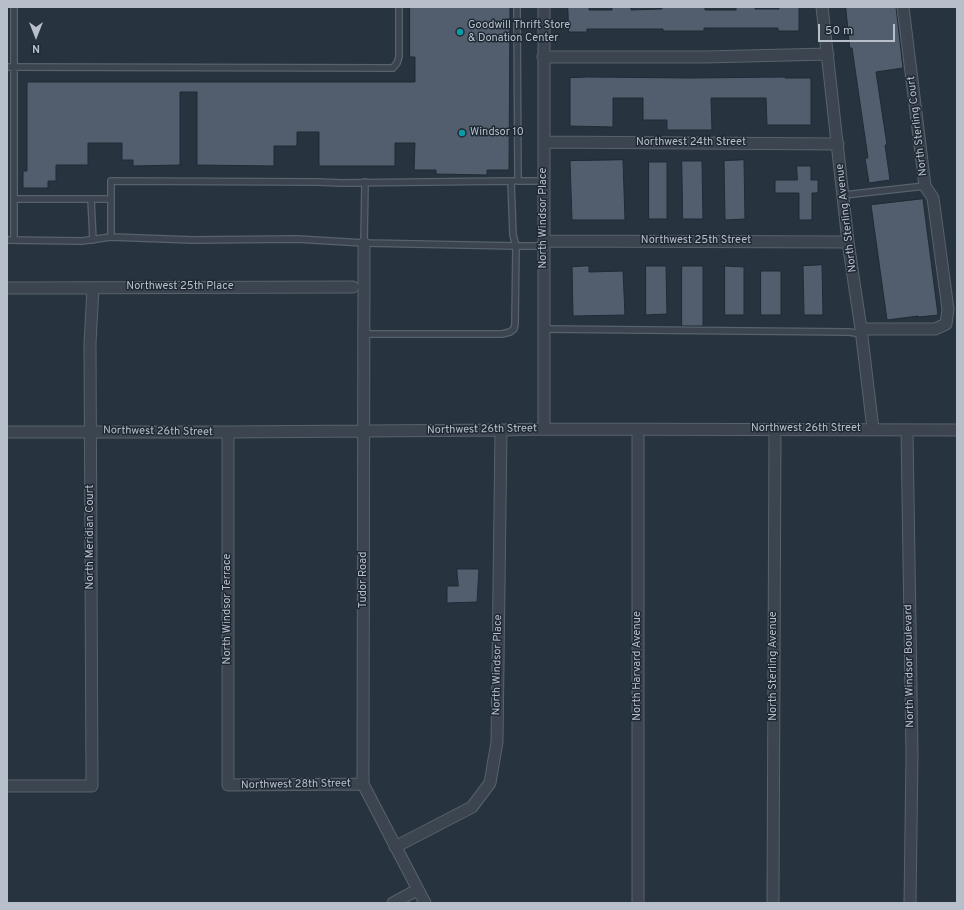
<!DOCTYPE html>
<style>
body{margin:0}
#map{position:relative;width:964px;height:910px;overflow:hidden;background:#27333f;font-family:Overpass,sans-serif}
canvas{display:block}
.frame{position:absolute;inset:0;border:8px solid #b7bfca;pointer-events:none}
.north{position:absolute;left:16px;top:16px;width:40px;height:40px;-webkit-text-stroke:3px #1f2934;paint-order:stroke;rotate:180deg;font-size:11px;font-weight:700;line-height:16px;text-align:center;color:#b7bfca}
.north::after{content:'';display:block;margin:auto;width:14px;height:18px;background:#b7bfca;clip-path:polygon(50% 0,100% 100%,50% 72%,0 100%)}
.scale{position:absolute;left:818px;top:24px;width:77px;height:18px;box-sizing:border-box;border:2px solid #b7bfca;border-top:0;padding-left:5px;font-size:12px;line-height:14px;white-space:nowrap;color:#b7bfca;-webkit-text-stroke:3px #1f2934;paint-order:stroke}
</style>
<div id="map">
<canvas width="964" height="910"></canvas>
<div class="frame"></div>
<div class="north">N</div>
<div class="scale">50 m</div>
</div>
<script>
const c = document.querySelector('canvas').getContext('2d');
c.lineJoin = 'round';
function paint(path, color) {
  c.fillStyle = color;
  c.fill(path, 'evenodd');
}
function stroke(path, color, width, dash) {
  c.strokeStyle = color;
  c.lineWidth = width;
  c.lineCap = dash ? 'butt' : 'round';
  c.setLineDash(dash || []);
  c.stroke(path);
}
function write(font, color, halo, rows, align = 'center') {
  c.font = font + ' Overpass,sans-serif';
  c.lineWidth = 3;
  c.setLineDash([]);
  c.textBaseline = 'middle';
  c.strokeStyle = halo;
  c.fillStyle = color;
  for (const [text, x, y, turn = 0] of rows) {
    c.save();
    c.translate(x, y);
    c.rotate((+turn || 0) * Math.PI / 180);
    c.textAlign = isNaN(turn) ? turn : align;
    if (halo) c.strokeText(text, 0, 0);
    c.fillText(text, 0, 0);
    c.restore();
  }
}
const building = new Path2D(`
 M410,7H510L509,170H487V175L436,174V170H414L415,143H395V166H319V132H297V146H274V166L197,165V92H180V165L133,166V160H122V143H88V165H56V181H48V188H23V171H27V82H415V57H410Z
 M568,7H589V10H612V7H631V10L662,9V7H705V10H736V7H755V9H779V7H799V31H778V28H704V31H663V29H587V32H569Z
 M846,7H896L903,68L876,72L887,145H885L890,180L869,183L865,158H868L852,48H850Z
 M588,77L690,78L785,77V78H811V125H767L766,98H711L712,130H667V120H643V98H613V127L570,126V78Z
 M623,160L625,220H572L570,161Z
 M744,160L745,219L725,220L724,161Z
 M682,161H702L703,219H683Z
 M649,162H667V219H649Z
 M797,166H811V180H818V193H812V220H799V193H775V180H797Z
 M923,199L938,315L919,317L918,316L887,320L871,205Z
 M822,265L823,315H804L803,266Z
 M589,266V272L623,271L625,315L573,316L572,267Z
 M646,266H666L667,314L646,315Z
 M682,266H703V326H682Z
 M725,266L744,267V315H725Z
 M761,271H781V315H761Z
 M457,569H479L477,602L447,603V586H458Z`);
paint(building, '#525e6d');
stroke(building, '#212b36', 1);
const lane = new Path2D(`
 M14,7V240
 M517,7L518,181H544
 M7,67L393,68L397,63L399,57V7
 M514,181H511L513,235L516,246H544
 M844,195L925,186
 M14,199H111
 M91,199L93,240
 M111,237V181L319,182L341,183L511,181
 M7,240L82,241L111,237L192,240L297,239L364,243L516,246L515,324L514,329L510,332L502,334H365
 M364,243L365,182
 M544,329L849,332L862,334`);
const street = new Path2D(`
 M544,7V429
 M822,7L848,242L861,329L873,429
 M543,57H705L828,54
 M544,142L838,144
 M544,241L848,242
 M364,243L363,784L425,903
 M7,288L353,287
 M861,329H935L946,324L948,309L933,198L925,186L903,7
 M907,430L912,755L910,903
 M7,432H228L501,430L544,429L957,430
 M228,432V785L363,784
 M7,786H92L90,343L93,288
 M395,847L472,807L490,783L497,742L501,430
 M393,903L417,890
 M638,903V430
 M773,903L775,429`);
stroke(lane, '#58626d', 8);
stroke(street, '#58626d', 13);
stroke(lane, '#3b444f', 5.5);
stroke(street, '#3b444f', 11);
for (const [x, y, r, color] of [
 [460,32,4,"#0f9aa8"],
 [462,133,4,"#0f9aa8"]
]) {
  const dot = new Path2D();
  dot.arc(x, y, r, 0, 2 * Math.PI);
  c.fillStyle = color;
  c.fill(dot);
  stroke(dot, '#1f2934', 1.5);
}
write('11px', '#b7bfca', '#1f2934', [
 ["Goodwill Thrift Store",468,26],
 ["& Donation Center",468,39],
 ["Windsor 10",470,133]
], 'left');
write('11px', '#b7bfca', '#1f2934', [
 ["North Sterling Court",918,126,-97],
 ["Northwest 24th Street",691,143],
 ["North Windsor Place",544,218,-90],
 ["North Sterling Avenue",847,218,-97],
 ["Northwest 25th Street",696,241],
 ["Northwest 25th Place",180,287],
 ["Northwest 26th Street",806,429],
 ["Northwest 26th Street",482,430,-1],
 ["Northwest 26th Street",158,432,1],
 ["North Meridian Court",91,537,-90],
 ["Tudor Road",364,580,-90],
 ["North Windsor Terrace",228,609,-90],
 ["North Windsor Place",498,665,-89],
 ["North Harvard Avenue",638,666,-90],
 ["North Sterling Avenue",774,666,-90],
 ["North Windsor Boulevard",910,666,-91],
 ["Northwest 28th Street",296,785,-1]
]);
</script>
